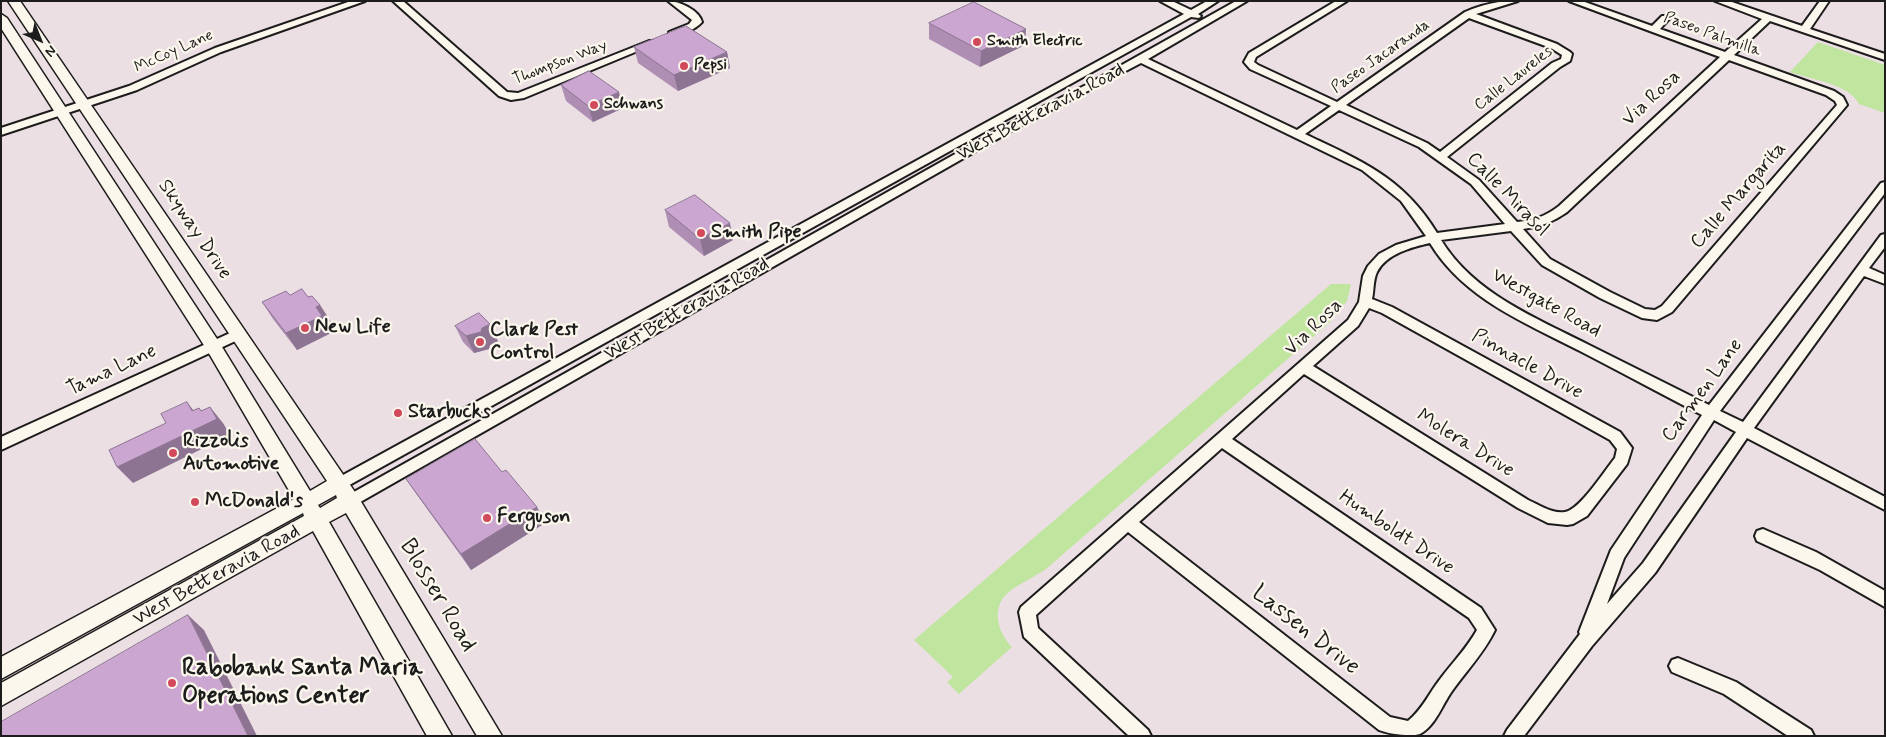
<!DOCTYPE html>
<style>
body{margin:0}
#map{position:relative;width:1886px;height:737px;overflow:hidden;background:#ecdfe4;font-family:Mynerve,sans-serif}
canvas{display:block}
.frame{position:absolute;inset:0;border:2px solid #1c1c1c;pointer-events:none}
.north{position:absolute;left:15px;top:15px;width:50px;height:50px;-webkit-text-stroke:4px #fbf7ec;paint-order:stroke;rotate:136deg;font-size:14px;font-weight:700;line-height:20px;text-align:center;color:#1c1c1c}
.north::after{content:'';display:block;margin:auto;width:18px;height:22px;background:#1c1c1c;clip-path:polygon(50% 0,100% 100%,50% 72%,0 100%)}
</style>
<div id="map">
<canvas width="1886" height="737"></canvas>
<div class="frame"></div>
<div class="north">N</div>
</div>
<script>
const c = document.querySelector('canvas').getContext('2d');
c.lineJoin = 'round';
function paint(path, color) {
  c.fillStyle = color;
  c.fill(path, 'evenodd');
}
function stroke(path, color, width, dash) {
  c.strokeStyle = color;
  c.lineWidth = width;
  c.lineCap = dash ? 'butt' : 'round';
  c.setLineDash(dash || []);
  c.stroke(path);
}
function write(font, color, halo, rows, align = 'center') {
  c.font = font + ' Mynerve,sans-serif';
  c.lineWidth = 4.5;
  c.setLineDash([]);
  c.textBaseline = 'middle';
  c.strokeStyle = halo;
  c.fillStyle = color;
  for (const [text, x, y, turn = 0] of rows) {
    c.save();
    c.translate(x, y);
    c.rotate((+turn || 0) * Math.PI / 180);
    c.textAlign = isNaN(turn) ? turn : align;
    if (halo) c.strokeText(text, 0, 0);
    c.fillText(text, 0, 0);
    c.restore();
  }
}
paint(new Path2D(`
 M1818,42L1885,65V113L1859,104C1850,84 1809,79 1790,72Z
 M1331,284H1351L1347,301L1330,322L1046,569C1034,577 1020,583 1009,592C990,607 998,633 1012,647L959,694L947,682L953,677L914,640Z`), '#c0e59f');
const minor = new Path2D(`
 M351,1H365L221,52L137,90L1,135V128L129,86L215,48Z
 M393,1H403L507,92L518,93L649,41H655L657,43L524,98L511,100L499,96Z
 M668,1C679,1 699,10 702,22C695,30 679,37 669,36V32L689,24L692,20Z
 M1160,1H1172L1191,10L1207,1H1218L1198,14L1201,16L1199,18L1191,17L344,488L339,490L334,488L331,484L334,480L1184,14Z
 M1236,1H1247L1148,59L1297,130L1331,106L1250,69L1244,62L1249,53L1336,1H1347L1256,57L1254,62L1258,65L1337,102L1465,12C1483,4 1499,1 1518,1L1476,14L1557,44L1570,52L1572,54L1570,61L1560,67L1447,157L1479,180L1517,222C1534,220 1545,217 1559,206L1720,57L1569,1H1582L1652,26L1662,16H1668L1670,18L1660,29L1725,52L1762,19L1715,1H1729L1802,26L1820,1H1829L1810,29L1885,54V60L1770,21L1734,55L1834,91L1843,97L1847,105L1672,312L1657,320L1642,318L1600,298L1542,265L1511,231L1441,240C1473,293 1536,318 1589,345C1629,365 1669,385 1709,405L1881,183L1885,182V193L1720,411L1743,422L1881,235L1885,234V247L1869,268L1885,275V284L1864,276L1754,428L1885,497V510L1747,438L1655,573L1592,646L1524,736H1504L1507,730L1580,634L1579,632L1611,550L1702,415C1661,394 1621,372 1580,351C1525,323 1463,298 1430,243C1412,247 1386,254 1377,272C1373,280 1374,291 1372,299L1392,307L1620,432L1632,448L1627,464L1587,516L1573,524L1567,525L1548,523L1518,508L1304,374L1232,439L1481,608L1495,630C1484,653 1467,670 1452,691C1442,705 1436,725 1420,734C1410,737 1389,734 1379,730L1128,532L1036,615L1038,628L1148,730L1151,736H1129L1024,637L1019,612L1021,607L1348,320L1359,302L1363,276L1368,266L1379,254L1396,245L1426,236L1401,201L1362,170L1141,63L1013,130L355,505L350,507L345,505L342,501L345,497L1005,126L1088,84ZM1469,18L1551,48L1562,55L1561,59L1552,63L1440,152L1427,143L1346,105ZM1729,60L1826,95L1835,101L1837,105L1662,306L1655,310L1645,309L1610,292L1550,259L1523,229C1540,227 1553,222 1567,212ZM1339,110L1419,147L1471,184L1505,224L1437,233C1403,177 1361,161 1305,134ZM1369,308L1382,313L1610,440L1617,449L1615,458C1605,470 1580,510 1565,512C1552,514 1539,505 1528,500L1313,366L1358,326ZM1714,420L1736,432L1643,563L1607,604L1624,558ZM1222,448L1469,618L1477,630C1467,648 1453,662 1441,678C1429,693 1423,709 1408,721L1390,717L1139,522Z
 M239,329L244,331L246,334L244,337L1,450V437Z
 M1763,529L1816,552L1885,591V607L1820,570L1757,541L1755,536L1757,531Z
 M1678,658L1736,682L1811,730L1814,736H1788L1724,694L1672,672L1669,666L1672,660Z`);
const major = new Path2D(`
 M8,1H20L357,495L502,736H477L346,513L329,522L452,736H427L313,531L1,706V683L304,516L303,513L1,679V657L294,499L207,350L1,28V14L7,18L219,342L310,491L327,481ZM336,495L337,498L320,508L318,505Z`);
stroke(minor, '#1c1c1c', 4);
stroke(major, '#1c1c1c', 3);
paint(minor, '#fbf7ec');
paint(major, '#fbf7ec');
paint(new Path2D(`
 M929,23L1025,45L980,67L929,39Z
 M634,47L727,52L730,68L678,91L638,63Z
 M561,85L623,108L593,122L566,101Z
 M665,210L733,240L704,256L669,227Z
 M290,295L308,297L320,305L331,322L327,324L333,332L297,350L273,319L262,302Z
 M455,326L498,341L490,345L489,349L474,353L463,342Z
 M502,472L537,507L545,523L471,570L417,495L406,479Z`), '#ae8fb3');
paint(new Path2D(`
 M1026,29L1025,45L980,67L981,51Z
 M727,52L730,68L678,91L674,75Z
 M619,92L623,108L593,122L588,106Z
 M730,223L733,240L704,256L700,239Z
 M320,305L331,322L327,324L333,332L297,350L286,333L316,307Z
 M490,324L498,341L490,345L489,349L474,353L466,336Z
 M187,402L200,419L199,408L210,422V407L223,423L230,435L133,483L117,467L192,411Z
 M537,507L545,523L471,570L461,554Z
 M188,615L204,630L257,736H248Z`), '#8d7492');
const building = new Path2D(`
 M974,2L1026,29L981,51L929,23Z
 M686,26L727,52L674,75L634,47Z
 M589,71L619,92L588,106L561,85Z
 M695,195L730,223L700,239L665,210Z
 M302,289L308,297L312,296L320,305L316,307L322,316L286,333L262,302L286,291L290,295Z
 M479,313L490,324L482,328L481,332L466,336L455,326Z
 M187,402L192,411L199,408L201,411L210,407L217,419L117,467L109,450L166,423L161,414Z
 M475,439L502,472L506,470L537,507L461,554L406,479Z
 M188,615L248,736H1V722Z`);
paint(building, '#caa6d0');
stroke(building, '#8d7492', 1);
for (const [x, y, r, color] of [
 [977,42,5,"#d1495b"],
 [684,66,5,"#d1495b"],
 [594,105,5,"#d1495b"],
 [701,233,5,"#d1495b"],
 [305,328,5,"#d1495b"],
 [480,342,5,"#d1495b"],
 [398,413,5,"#d1495b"],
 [173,453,5,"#d1495b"],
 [195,502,5,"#d1495b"],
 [487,518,5,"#d1495b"],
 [172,683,5,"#d1495b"]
]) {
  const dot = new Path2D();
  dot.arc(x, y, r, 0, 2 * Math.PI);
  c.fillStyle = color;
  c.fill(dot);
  stroke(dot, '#fbf7ec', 2);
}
write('16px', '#1c1c1c', '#fbf7ec', [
 ["Paseo Palmilla",1712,35,20],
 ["McCoy Lane",174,52,-24],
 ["Paseo Jacaranda",1381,57,-35],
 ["Thompson Way",560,63,-21],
 ["Calle Laureles",1514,79,-38]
]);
write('bold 16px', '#1c1c1c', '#fbf7ec', [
 ["Smith Electric",987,42],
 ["Pepsi",694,66],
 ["Schwans",604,105]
], 'left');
write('20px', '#1c1c1c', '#fbf7ec', [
 ["Via Rosa",1652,99,-43],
 ["West Betteravia Road",1041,113,-28],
 ["Calle Mirasol",1507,195,46],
 ["Calle Margarita",1739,196,-49],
 ["Skyway Drive",194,230,56],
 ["Westgate Road",1546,304,29],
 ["West Betteravia Road",687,310,-30],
 ["Via Rosa",1314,328,-44],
 ["Pinnacle Drive",1527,365,29],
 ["Tama Lane",112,371,-25],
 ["Carmen Lane",1703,391,-54],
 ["Molera Drive",1465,444,32],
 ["Humboldt Drive",1396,533,34],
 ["West Betteravia Road",217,576,-29]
]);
write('bold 20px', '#1c1c1c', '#fbf7ec', [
 ["Smith Pipe",711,233],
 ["New Life",315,328],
 ["Clark Pest",490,331],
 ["Control",490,354],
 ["Starbucks",408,413],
 ["Rizzolis",183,442],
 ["Automotive",183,465],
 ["McDonald's",205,502],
 ["Ferguson",497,518]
], 'left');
write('24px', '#1c1c1c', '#fbf7ec', [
 ["Blosser Road",437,596,59],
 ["Lassen Drive",1305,631,38]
]);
write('bold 24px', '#1c1c1c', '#fbf7ec', [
 ["Rabobank Santa Maria",182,669],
 ["Operations Center",182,697]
], 'left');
</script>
